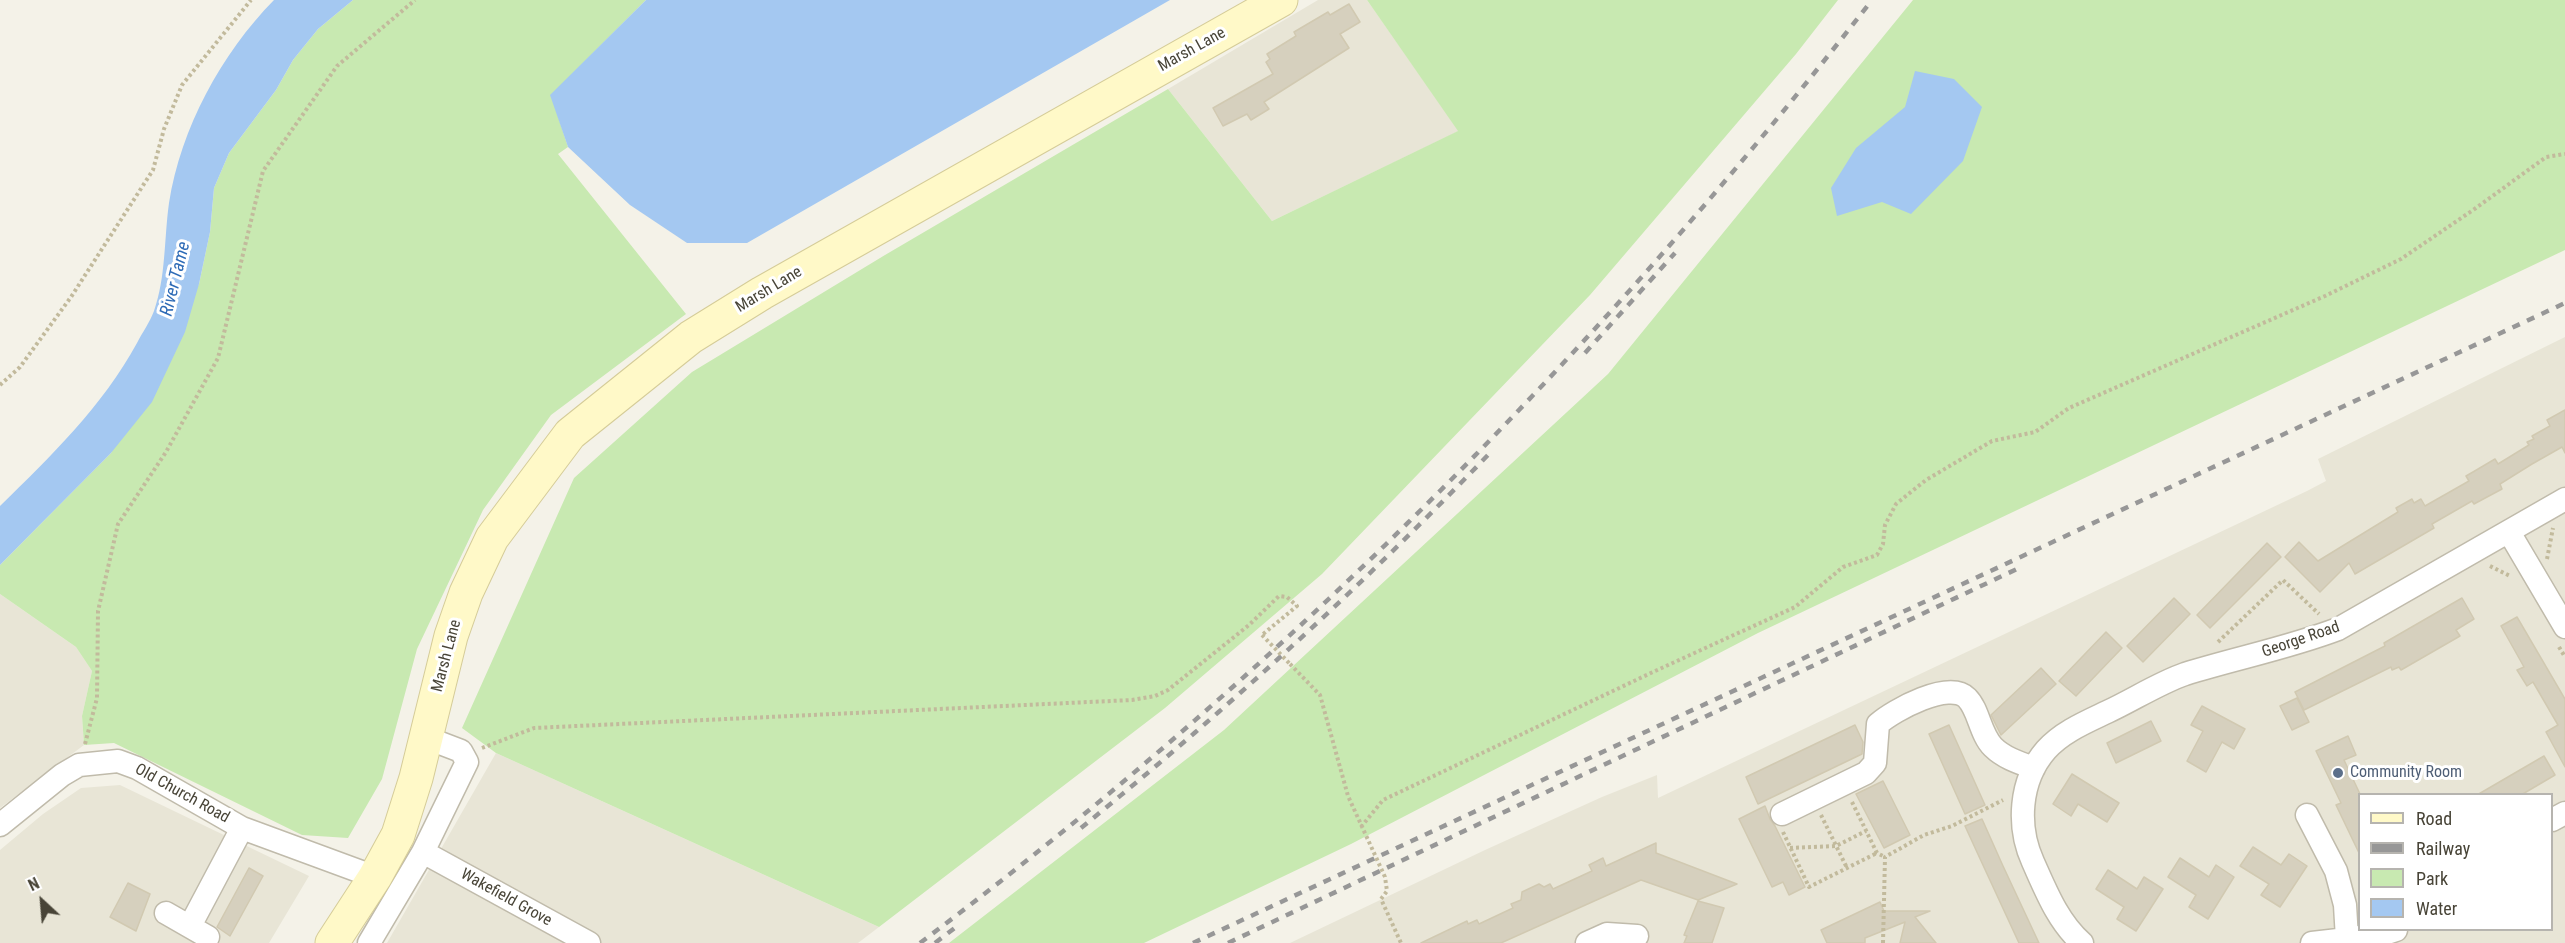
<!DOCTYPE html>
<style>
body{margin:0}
#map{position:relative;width:2565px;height:943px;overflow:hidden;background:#f4f2e8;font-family:"Roboto Condensed",sans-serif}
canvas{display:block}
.legend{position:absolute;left:2358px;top:793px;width:195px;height:138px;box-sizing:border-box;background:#fff;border:2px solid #b6b4af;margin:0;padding:8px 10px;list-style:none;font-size:18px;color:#484437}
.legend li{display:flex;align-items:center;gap:12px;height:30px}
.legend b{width:30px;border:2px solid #b6b4af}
.north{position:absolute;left:12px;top:871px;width:60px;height:60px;-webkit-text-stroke:4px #fff;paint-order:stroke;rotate:334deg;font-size:16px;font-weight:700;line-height:24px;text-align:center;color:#484437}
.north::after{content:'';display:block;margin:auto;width:21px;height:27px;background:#484437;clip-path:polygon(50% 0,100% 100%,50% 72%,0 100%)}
</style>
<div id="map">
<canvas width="2565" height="943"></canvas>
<ul class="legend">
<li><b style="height:8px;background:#fff9c8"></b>Road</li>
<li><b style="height:8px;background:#979797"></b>Railway</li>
<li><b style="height:16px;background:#c8e9b1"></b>Park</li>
<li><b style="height:16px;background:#a4c8f1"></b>Water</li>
</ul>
<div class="north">N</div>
</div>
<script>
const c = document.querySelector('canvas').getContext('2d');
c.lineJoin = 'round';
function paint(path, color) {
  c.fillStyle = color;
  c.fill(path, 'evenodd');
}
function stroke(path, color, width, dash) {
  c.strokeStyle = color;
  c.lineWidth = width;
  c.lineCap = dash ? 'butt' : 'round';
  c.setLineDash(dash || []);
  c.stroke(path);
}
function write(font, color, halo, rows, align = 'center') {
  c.font = font + ' "Roboto Condensed",sans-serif';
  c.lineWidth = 6;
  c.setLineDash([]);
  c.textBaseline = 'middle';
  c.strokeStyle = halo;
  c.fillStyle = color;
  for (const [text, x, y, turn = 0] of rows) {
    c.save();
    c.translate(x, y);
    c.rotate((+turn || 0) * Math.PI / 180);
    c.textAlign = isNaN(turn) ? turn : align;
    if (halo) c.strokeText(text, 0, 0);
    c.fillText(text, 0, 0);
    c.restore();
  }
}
paint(new Path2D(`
 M1318,0H1367L1459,131L1272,221L1168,89Z
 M2565,337V943H1290L1485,850L1602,797L1657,775L1658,798L2307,491L2326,481L2318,459ZM2360,794H2552V930H2360Z
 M0,594L76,647L92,671L82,716L84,745L0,808Z
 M496,753L879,927L858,943H387Z
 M120,785L309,876L269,943H0V850L43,814L81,788Z`), '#e8e5d6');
paint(new Path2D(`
 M353,0H646L551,95L568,147L558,154L686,314L551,415L483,510L417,649L382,779L348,838L302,835L114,743L84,745L82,716L92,671L76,647L0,594V565L111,453L199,284L210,232L214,188L229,153L276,90L293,60L318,29Z
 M1367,0H1838L1796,54L1590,295L1322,574L1165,708L879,927L496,753L462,728L574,478L692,372L885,255L1168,89L1272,221L1458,131Z
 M1913,0H2565V250L1758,633L1351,844L1144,943H949L1224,730L1608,374Z`), '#c8e9b1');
paint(new Path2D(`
 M274,0H353L318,29L293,60L276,90L229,153L214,188L210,232L199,284L185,332L152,402L111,453L0,565V506C51,456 102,407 137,343C142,333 150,322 154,311C166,277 164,239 169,203C181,128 221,54 274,0Z
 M646,0H1170L747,243H687L630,205L568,147L550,95Z
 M1915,71L1954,79L1982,107L1963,161L1911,214L1882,202L1837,216L1831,188L1856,148L1905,107Z`), '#a4c8f1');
const building = new Path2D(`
 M1349,4L1360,22L1340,34L1349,48L1264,102L1269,109L1251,120L1247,114L1223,126L1213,108L1273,74L1266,62L1270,59L1267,54L1296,36L1294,32L1328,12L1330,15Z
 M2565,410V453L2562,447L2532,464L2500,484L2502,489L2474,504L2472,501L2432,524L2434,528L2355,574L2349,563L2320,592L2285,557L2299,542L2318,561L2398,512L2396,508L2412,499L2414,503L2421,499L2425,506L2469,481L2466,476L2473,472L2495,459L2498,464L2529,445L2527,442L2534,439L2532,436L2550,426L2547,420Z
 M2267,543L2281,557L2210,628L2197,615Z
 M2174,598L2190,614L2143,662L2127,646Z
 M2462,598L2474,619L2456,630L2460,636L2401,670L2399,667L2392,670L2391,667L2304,710L2295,692L2385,646L2384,643Z
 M2517,617L2565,699V767L2546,732L2558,725L2533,682L2527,686L2517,670L2524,667L2501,626Z
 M2106,632L2122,648L2076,696L2059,681Z
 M2041,668L2056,684L2001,735L1991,715Z
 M2297,698L2309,722L2292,730L2280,706Z
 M2202,706L2245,729L2234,749L2222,742L2206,772L2187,761L2203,731L2191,725Z
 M2151,721L2161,741L2116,763L2107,743Z
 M1855,725L1863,742L1862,754L1758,804L1746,777Z
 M1949,725L1985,805L1965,814L1929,734Z
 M2348,736L2356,755L2344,760L2360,794V855L2336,805L2341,803L2316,751Z
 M2544,756L2555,775L2521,795H2477Z
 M2072,774L2119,803L2107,822L2078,804L2071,816L2053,804Z
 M1883,781L1910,835L1884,848L1856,794Z
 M1765,806L1770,819L1775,826L1805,887L1789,895L1783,882L1772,887L1739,819Z
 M1982,819L2003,866L2039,943H2019L1976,850L1965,826Z
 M1656,843V853L1737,884L1698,900L1641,880L1501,943H1421L1467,921L1468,924L1477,920L1479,924L1513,908L1511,904L1521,900L1522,892L1539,884L1544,887L1550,884L1553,889L1592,871L1589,865L1603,858L1606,866Z
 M2253,847L2281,865L2289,854L2307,866L2280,907L2261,895L2269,884L2240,866Z
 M2180,858L2209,877L2216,865L2234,877L2208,919L2189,907L2196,895L2168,877Z
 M249,868L263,876L230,936L217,927Z
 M2108,870L2137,889L2144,877L2163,889L2136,931L2117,919L2124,907L2096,889Z
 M128,883L150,894L136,931L110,917Z
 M1698,901L1724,908L1712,943H1684L1687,936L1684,935Z
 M1880,902L1884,911H1930L1915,917L1936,943H1900L1905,922L1865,938V943H1827L1821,930Z`);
paint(building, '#d6d0be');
stroke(building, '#d1c9b1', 1.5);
const minor = new Path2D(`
 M2509,532L2565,627
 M1782,814L1866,773L1875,763L1878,724C1894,710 1949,680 1967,698C1979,710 1980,734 1993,747C2004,758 2020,763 2034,768
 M2307,815L2336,871L2345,905L2347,939L2387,933L2396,930
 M2552,820L2565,813
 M0,825L62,775L79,765L118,761L137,768L242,828L375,877
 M423,852L589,943
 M166,913L208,937
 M190,926L242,828
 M369,943L423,852L467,762L461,751L427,738
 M1587,943L1607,934L1637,936
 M2082,943C2058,922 2046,891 2033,862C2017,827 2019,781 2046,750C2062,732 2086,722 2107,712C2133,700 2159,683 2185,674C2236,658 2288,648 2338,629L2565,499
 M2312,943L2347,939`);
const secondary = new Path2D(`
 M332,943L375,877L398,835L416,778L451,636L466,593L492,538L570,434L691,337L762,293L1281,0`);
stroke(minor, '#c0bbab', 25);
stroke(secondary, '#d5cc98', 35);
stroke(new Path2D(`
 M0,385L20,367L71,297L153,170L164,129L182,85L251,0
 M2547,559L2553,528
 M2490,566L2510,576
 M2218,642L2283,580L2319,614
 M2559,647L2565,657
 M1290,664L1320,695L1348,796L1385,877L1387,891L1381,899L1401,943
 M85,744L97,698L98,611L118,524L166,452L218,358L263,171L337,66L415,0
 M482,748L534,728L1132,700L1155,696L1168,690L1249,625L1279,596L1287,597L1297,606L1262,635
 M1852,802L1877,853L1885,857
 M1821,815L1847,868
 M1361,827L1383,800L1653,672L1795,607L1843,567L1877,555L1883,544L1885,525L1896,504L1926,480L1992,441L2035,432L2069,408L2325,296L2401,259L2476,208L2546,157L2565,154
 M1783,832L1809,887L1877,853
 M1790,848L1836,846L1866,831
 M1883,943L1885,857L1924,835L1952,826L2003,800`), '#c2ba9c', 4, [3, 3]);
stroke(minor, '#fff', 22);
stroke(secondary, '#fff9c8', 33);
stroke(new Path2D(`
 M1585,353L1675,253
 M1081,828C1224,712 1360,588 1488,455
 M920,943C1280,673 1596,355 1872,0
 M935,943L956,927
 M1193,943L2565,303
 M1228,943L2019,568`), '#979797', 4.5, [8, 8]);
stroke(new Path2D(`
 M1262,635L1290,664`), '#c2ba9c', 4, [3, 3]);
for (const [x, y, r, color] of [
 [2338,773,6,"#5c6f8a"]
]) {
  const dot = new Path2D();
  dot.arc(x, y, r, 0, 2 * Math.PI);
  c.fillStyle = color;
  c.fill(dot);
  stroke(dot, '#fff', 2);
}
write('16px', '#484437', '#fff', [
 ["Marsh Lane",1192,50,-29],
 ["Marsh Lane",769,290,-31],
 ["George Road",2301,640,-19],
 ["Marsh Lane",447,656,-75],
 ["Old Church Road",182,794,29],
 ["Wakefield Grove",506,898,29]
]);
write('16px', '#4e5e75', '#fff', [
 ["Community Room",2350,773]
], 'left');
write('italic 18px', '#2e6bb6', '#fff', [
 ["River Tame",176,279,-76]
]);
</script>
